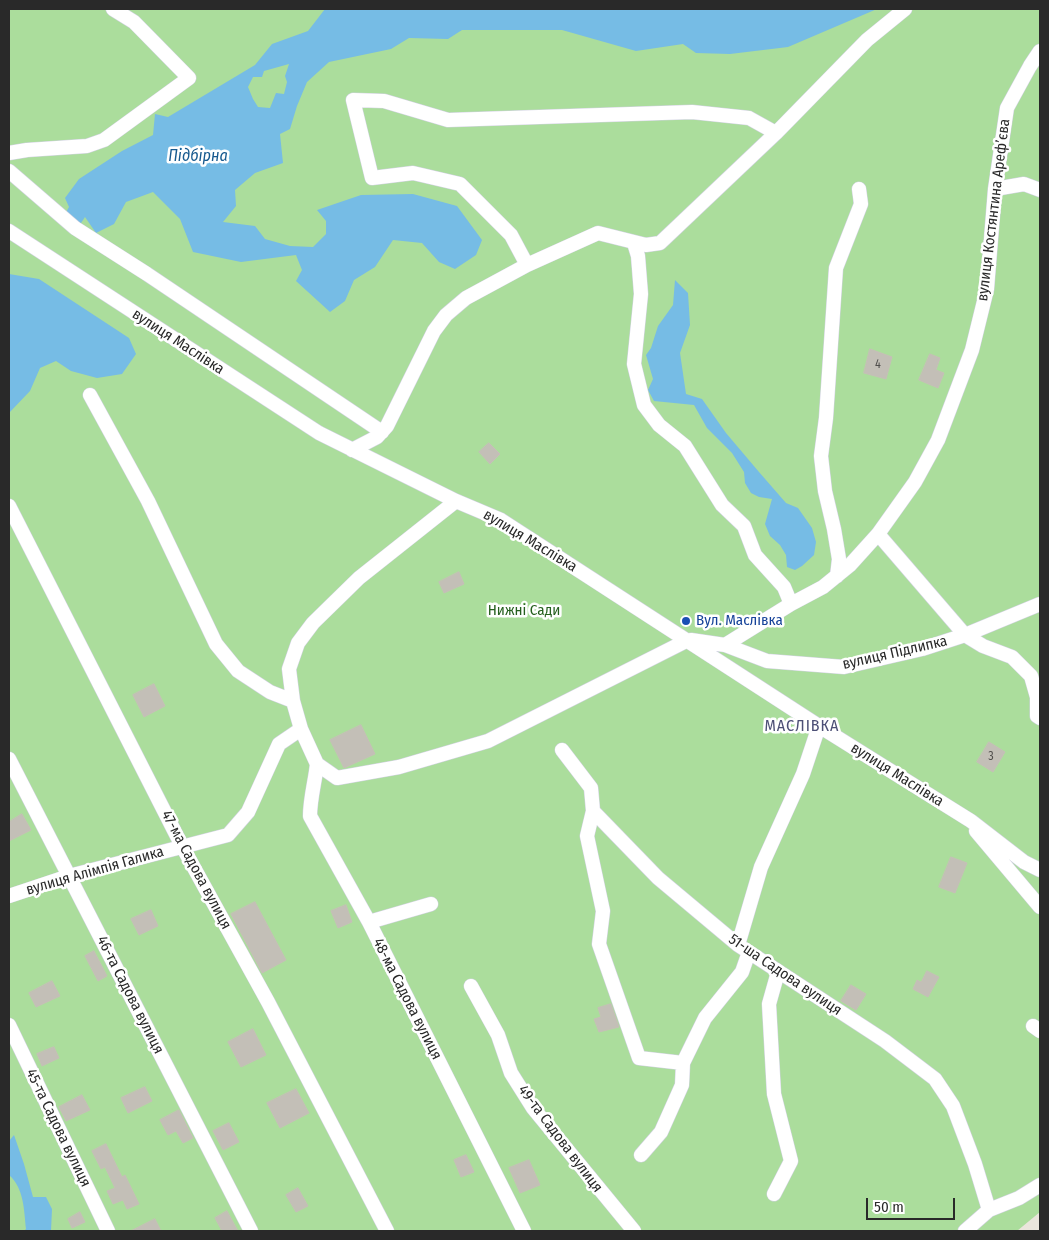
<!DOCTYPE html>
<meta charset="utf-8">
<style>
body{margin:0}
#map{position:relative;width:1049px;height:1240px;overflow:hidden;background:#eae5dc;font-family:"Fira Sans Condensed",sans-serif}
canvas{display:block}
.frame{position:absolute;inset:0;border:10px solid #292929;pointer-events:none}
.scale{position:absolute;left:866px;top:1198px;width:89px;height:22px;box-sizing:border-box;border:2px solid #292929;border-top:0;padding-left:6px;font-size:15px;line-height:18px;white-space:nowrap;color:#292929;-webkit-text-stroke:4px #fff;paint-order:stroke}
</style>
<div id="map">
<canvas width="1049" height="1240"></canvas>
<div class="frame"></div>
<div class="scale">50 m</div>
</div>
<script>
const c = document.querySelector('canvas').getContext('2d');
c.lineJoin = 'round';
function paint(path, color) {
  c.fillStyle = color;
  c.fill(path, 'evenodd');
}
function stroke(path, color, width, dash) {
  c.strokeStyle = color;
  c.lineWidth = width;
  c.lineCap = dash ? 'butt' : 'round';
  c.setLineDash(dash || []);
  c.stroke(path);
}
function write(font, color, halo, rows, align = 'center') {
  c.font = font + ' "Fira Sans Condensed",sans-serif';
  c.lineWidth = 5;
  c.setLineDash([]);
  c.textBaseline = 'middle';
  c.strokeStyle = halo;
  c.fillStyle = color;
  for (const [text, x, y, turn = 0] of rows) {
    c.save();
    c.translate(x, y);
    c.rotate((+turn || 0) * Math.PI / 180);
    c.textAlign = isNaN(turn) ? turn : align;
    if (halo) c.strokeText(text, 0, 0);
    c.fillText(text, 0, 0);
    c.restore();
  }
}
paint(new Path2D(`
 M9,9H1040V1212L1017,1231H9Z`), '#abdd9c');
paint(new Path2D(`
 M325,9L357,10L877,9L788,47L730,54L696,53L683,44L636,51L562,30H462L448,39L409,38L391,49L329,62L307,82L297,106L290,129L280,134L283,163L255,173L235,190L236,206L223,222L255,226L265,239L290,246L313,247L326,234V221L317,210L361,195L413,194L457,206L482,240L476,255L455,269L439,262L422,243L393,240L375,267L354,280L345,301L330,312L296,281L302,270L296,255L241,262L193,252L180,219L153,192L126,202L114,224L96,233L85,217L79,226L64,216L69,207L65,198L79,179L122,151L153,135L155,114L168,117L255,65L272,44L308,31ZM289,64L285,76L287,82L284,94L276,93L270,108L258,107L253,99L248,87L253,77H262L264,71Z
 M9,274L39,279L129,338L136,354L122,374L97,378L71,371L56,361L40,368L30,391L9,413Z
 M675,280L688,293L690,325L680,353L686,394L702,399L726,433L759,472L786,503L798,508L812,528L816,542L814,555L802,566L795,570L787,567L786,555L780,545L770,536L765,524L772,499L759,497L751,493L745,483L744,472L732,453L707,428L694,405L654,401L648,390L653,379L646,355L651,348L658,326L673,305Z
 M14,1135L24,1164L33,1197H46L52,1209L51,1231H24L26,1229C24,1210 24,1188 9,1175V1141Z`), '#76bce5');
const building = new Path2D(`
 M870,349L892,357L886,379L864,373Z
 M930,354L940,358L936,370L944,373L938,388L919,380Z
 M489,443L500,454L490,464L479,452Z
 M459,572L464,584L444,593L439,582Z
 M154,684L165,706L144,717L133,695Z
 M361,725L375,754L344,768L330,740Z
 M989,742L1005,752L993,772L977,762Z
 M22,814L31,830L9,841V822Z
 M951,857L967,863L955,893L939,887Z
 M255,902L286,960L262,973L231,914Z
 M346,905L352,922L338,928L331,911Z
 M151,910L158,926L139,935L131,919Z
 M94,951L107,976L98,981L85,956Z
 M927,971L939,977L928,997L913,989L917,980L921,982Z
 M52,981L60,996L36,1007L29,993Z
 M851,985L866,994L856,1010L841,1001Z
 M611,1004L619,1027L599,1032L594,1019L601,1017L598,1008Z
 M253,1029L266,1055L241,1067L228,1042Z
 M54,1047L59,1058L42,1066L37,1054Z
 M145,1087L152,1101L128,1113L121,1098Z
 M296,1089L309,1113L280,1128L267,1103Z
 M82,1095L90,1110L66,1121L59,1107Z
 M179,1110L193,1138L183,1143L176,1131L168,1135L160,1120Z
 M229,1123L239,1142L223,1150L213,1131Z
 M106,1144L122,1177L125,1175L139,1204L127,1209L123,1200L113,1204L107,1191L115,1188L105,1167L101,1169L92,1151Z
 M466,1155L474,1172L461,1177L454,1160Z
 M529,1160L540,1185L520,1193L509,1168Z
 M298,1188L308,1206L296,1212L286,1195Z
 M227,1211L238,1231H222L215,1218Z
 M80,1212L85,1222L72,1228L68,1219Z
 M155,1219L161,1231H131Z`);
paint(building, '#c3bfb7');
stroke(building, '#c5c1b6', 1);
const minor = new Path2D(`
 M9,153L27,150L87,146L104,140L189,78L134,22L113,9
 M9,171L75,228L147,274L382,432
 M995,189L1024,184L1040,190
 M9,231L319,433L456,501L501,520L819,726L971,821L1024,862L1040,870
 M634,243L638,256L641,294L634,364L644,405L659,425L685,446L722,505L744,526L755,555L784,587L791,604
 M527,265L511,235L460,184L413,173L372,178L353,100L384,101L448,120L692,112L749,118L776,133
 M90,395L148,501L216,644L238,671L270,692L293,701
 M352,450L377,437L387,426L434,331L446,315L466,298L527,265L598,233L646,245L660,243L776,133L867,40L905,9
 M456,501L359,578L313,623L298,643L289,669L293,701L301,729L317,764L337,778L399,767L488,741L688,640
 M9,506L182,846L268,1002L387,1231
 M878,534L965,635L983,646L1012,657L1031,676L1037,697V716L1040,718
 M837,576L839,559L834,529L825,491L821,456L826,418L836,268L861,204L859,189
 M691,640L725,645L767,661L844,667L922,649L965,635L1040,604
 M725,645L791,604L823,587L850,565L878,534L915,482L938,440L972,350L987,289L995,189L1007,108L1030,66L1040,51
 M562,750L591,788L593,811L658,878L738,945L885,1041L935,1079L953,1106L975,1164L989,1210
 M9,759L251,1231
 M317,764C315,782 310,799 310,816L369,922L524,1231
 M593,811L587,836L603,911L599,944L639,1058L683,1063L682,1085L661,1132L641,1155
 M976,831L1040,907
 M9,896L69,876L228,835L248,812L279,744L301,729
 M369,922L431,904
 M738,945L761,867L803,774L819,726
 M471,986L498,1035L511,1073L533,1108L634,1231
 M9,1025L108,1231
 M1033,1026L1040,1031
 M683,1063L705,1018L742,972L749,952
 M774,1194L791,1161L774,1094L769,1004L778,972
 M965,1231L989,1210L1019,1198L1040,1185`);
stroke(minor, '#d1d2e1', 15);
stroke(minor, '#fff', 14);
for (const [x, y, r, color] of [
 [686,621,5,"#1a4fb4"]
]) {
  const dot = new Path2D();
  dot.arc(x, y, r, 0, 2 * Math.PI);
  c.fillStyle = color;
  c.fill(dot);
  stroke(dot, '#fff', 2);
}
write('12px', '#504e4c', null, [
 ["4",878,365],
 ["3",991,757]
]);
write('15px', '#292929', '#fff', [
 ["вулиця Костянтина Арефʼєва",994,210,-83],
 ["вулиця Маслівка",178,342,33],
 ["вулиця Маслівка",530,541,31],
 ["вулиця Підлипка",895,653,-13],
 ["вулиця Маслівка",897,775,32],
 ["47-ма Садова вулиця",196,870,62],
 ["вулиця Алімпія Галика",95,871,-16],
 ["51-ша Садова вулиця",785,975,34],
 ["46-та Садова вулиця",130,995,63],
 ["48-ма Садова вулиця",407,999,63],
 ["45-та Садова вулиця",58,1128,64],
 ["49-та Садова вулиця",560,1139,53]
]);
write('15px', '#26601f', '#fff', [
 ["Нижні Сади",524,611]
]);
write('15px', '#164399', '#fff', [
 ["Вул. Маслівка",696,621]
], 'left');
write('italic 16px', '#175a8f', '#fff', [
 ["Підбірна",198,157]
]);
c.letterSpacing = '1px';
write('16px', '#4d5076', '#fff', [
 ["МАСЛІВКА",802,727]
]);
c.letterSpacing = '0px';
</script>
